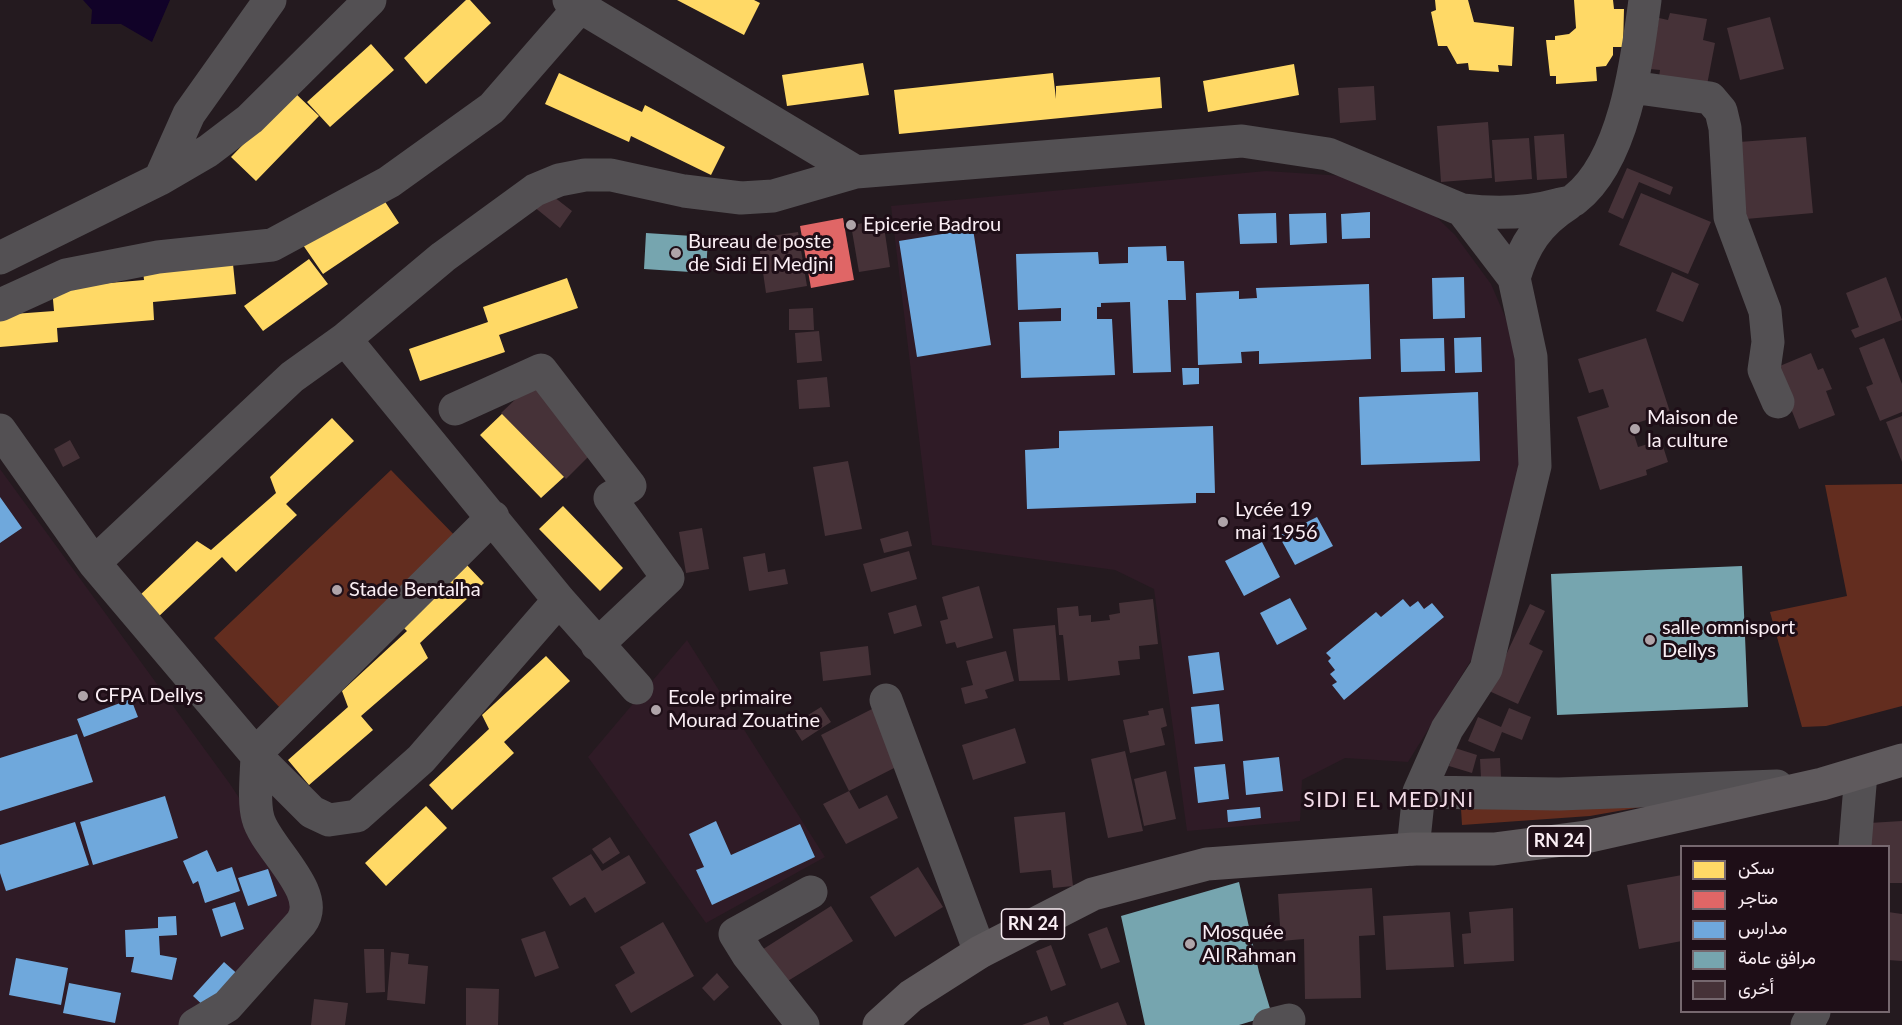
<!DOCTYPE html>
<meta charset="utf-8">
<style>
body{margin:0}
#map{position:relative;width:1902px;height:1025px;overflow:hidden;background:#241a1f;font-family:Lato,Vazirmatn,sans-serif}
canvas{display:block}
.legend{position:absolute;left:1680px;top:845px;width:210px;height:168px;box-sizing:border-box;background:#1e0e17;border:2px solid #76686f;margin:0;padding:8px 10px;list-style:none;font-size:18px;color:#faeef4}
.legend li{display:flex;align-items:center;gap:12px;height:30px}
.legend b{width:30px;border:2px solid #76686f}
</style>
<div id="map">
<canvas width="1902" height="1025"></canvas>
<ul class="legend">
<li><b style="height:16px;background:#ffd966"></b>سكن</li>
<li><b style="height:16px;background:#e06666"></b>متاجر</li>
<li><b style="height:16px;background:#6fa8dc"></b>مدارس</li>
<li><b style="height:16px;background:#76a5af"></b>مرافق عامة</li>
<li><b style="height:16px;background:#463238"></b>أخرى</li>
</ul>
</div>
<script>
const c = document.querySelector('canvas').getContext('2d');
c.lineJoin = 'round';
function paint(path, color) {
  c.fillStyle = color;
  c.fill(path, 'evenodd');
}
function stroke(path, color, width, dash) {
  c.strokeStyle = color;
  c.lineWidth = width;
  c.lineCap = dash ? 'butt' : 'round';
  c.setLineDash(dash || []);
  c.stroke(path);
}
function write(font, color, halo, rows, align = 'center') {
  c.font = font + ' Lato,sans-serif';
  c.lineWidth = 6;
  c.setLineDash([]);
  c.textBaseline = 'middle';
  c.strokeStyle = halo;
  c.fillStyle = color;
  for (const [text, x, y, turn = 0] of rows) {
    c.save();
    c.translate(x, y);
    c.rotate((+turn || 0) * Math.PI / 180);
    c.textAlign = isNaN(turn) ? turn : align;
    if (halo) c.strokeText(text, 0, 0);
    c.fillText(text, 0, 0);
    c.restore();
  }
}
paint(new Path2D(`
 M1266,171L1360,177L1418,199L1455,235L1491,284L1523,358V498L1481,644L1408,762L1345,758L1302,780L1300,821L1187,831L1154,589L1115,570L932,545L891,206Z
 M0,469L230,784L264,836L300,919L184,1025H0Z
 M687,640L825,857L706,923L588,757Z`), '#2f1b26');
paint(new Path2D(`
 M391,470L460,541L282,710L214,638Z
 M1902,484V706L1826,726L1802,727L1770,612L1847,596L1825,485Z
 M1658,804L1590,816L1462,825L1461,809Z`), '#632d1f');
paint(new Path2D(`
 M83,0H170L152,42L121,24H91L92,10Z`), '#110228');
paint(new Path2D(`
 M466,0H470L491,23L426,84L404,58Z
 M677,0H754L760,3L744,35Z
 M1435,0H1468L1474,22L1514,27L1512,66L1498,65L1499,72L1469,70L1468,63L1457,64L1447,46H1438L1431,12L1436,10Z
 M1574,0H1613L1614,9H1624L1623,47H1613V55L1606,66L1596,67L1597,81L1556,84V76H1550L1546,40H1555V36L1569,34L1576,28Z
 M371,44L394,70L330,127L307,102Z
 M863,63L869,95L787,106L782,75Z
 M1294,64L1299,95L1208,112L1203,81Z
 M559,73L642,112L645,105L725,147L711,175L631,136L629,142L545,104Z
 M1053,73L1056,99V86L1160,77L1162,108L899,134L894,90Z
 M294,92L319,116L256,181L231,157Z
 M380,194L399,223L323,274L303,245Z
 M309,259L328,284L263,331L244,306Z
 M233,264L236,294L153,302L154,320L57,328L58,342L0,347V315L54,311L52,288L144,280L143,271Z
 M567,278L578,308L499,335L505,352L420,381L409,349L488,322L483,307Z
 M504,412L565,476L541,498L480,435Z
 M332,418L354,441L286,504L297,515L236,572L222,557L157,618L138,597L197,541L211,550L276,493L270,477Z
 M563,506L623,568L600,591L539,529Z
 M465,563L484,583L420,643L428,658L361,716L373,730L309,785L288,760L348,707L342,691L407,631L400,624Z
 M546,656L570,681L504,742L514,753L452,810L429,785L489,729L482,715Z
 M426,806L447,828L386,886L365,863Z`), '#ffd966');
paint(new Path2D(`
 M843,218L854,280L811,288L800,226Z`), '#e06666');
paint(new Path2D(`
 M1370,212V238L1342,239L1341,214Z
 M1276,213L1277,243L1240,244L1238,214Z
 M1326,213L1327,243L1290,245L1289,214Z
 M973,229L991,345L917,357L899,241Z
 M1166,246L1167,261H1184L1186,300H1168L1171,372L1133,373L1130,302L1101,303V307H1097V319H1112L1115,375L1021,378L1019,322L1061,321V308L1018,310L1016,254L1098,252L1099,264L1128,263V247Z
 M1464,277L1465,318L1433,319L1432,278Z
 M1369,284L1371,359L1259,364V351L1241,352L1242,363L1198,365L1196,293L1239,291V299L1257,298L1256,288Z
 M1481,337L1482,372L1455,373L1454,338Z
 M1444,338L1445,371L1401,372L1400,339Z
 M1182,368H1199V384L1183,385Z
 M1478,392L1480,461L1361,465L1359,397Z
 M1213,426L1215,493H1196V503L1027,509L1025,450L1059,448V431Z
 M0,497L22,528L0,543Z
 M1317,517L1333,546L1295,565L1279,536Z
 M1262,542L1280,577L1244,596L1225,561Z
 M1290,598L1307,629L1277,645L1260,613Z
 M1403,599L1410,607L1418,601L1424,609L1432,603L1444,617L1344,700L1332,685L1337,682L1330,674L1335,670L1328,661L1331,658L1326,653L1376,612L1381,617Z
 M1219,652L1224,690L1193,694L1188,656Z
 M131,699L138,717L84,737L77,719Z
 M1219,704L1223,741L1195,744L1191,707Z
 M77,734L93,782L0,811V758Z
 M1279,757L1283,791L1246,795L1243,761Z
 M1225,764L1229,799L1198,803L1194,767Z
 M165,796L178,838L93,865L80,822Z
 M1260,807L1261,818L1228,822L1227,810Z
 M716,821L731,855L800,824L815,857L712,905L696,870L704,867L689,834Z
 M75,822L89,865L6,891L0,873V845Z
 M207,850L217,872L232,867L240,891L205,903L198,881L193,884L183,861Z
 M268,869L277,896L248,906L238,878Z
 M235,902L244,929L221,937L212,909Z
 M176,916L177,935L159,936L160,955L177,958L172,980L131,972L134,957H126L125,930L158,928V917Z
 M16,958L68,968L61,1005L9,995Z
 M224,962L242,978L207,1009L193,996Z
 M69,983L121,993L115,1023L63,1013Z`), '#6fa8dc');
paint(new Path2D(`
 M646,233L708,237L706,273L644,269Z
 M1742,566L1748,707L1557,715L1551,574Z
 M1239,882L1259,972L1272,1015L1239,1025H1145L1121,916Z`), '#76a5af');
paint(new Path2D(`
 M1670,13L1707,19L1703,40L1715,43L1707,85L1659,77L1660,70L1650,69L1659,18L1668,20Z
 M1770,17L1784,69L1740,80L1727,28Z
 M1374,86L1376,120L1340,123L1338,88Z
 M1488,122L1492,178L1441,182L1437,126Z
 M1564,134L1567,178L1537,180L1534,136Z
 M1806,137L1813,213L1746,219L1739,142Z
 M1529,138L1532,179L1495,182L1492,140Z
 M1627,168L1673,187L1670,195L1639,182L1623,219L1608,212Z
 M545,190L572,211L560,228L533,206Z
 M1641,193L1711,222L1688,274L1619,245Z
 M883,220L890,267L859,272L851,225Z
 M798,232L807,286L766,293L758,238Z
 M1672,272L1699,284L1683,322L1656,311Z
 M1886,277L1902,320L1855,338L1851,330L1859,327L1846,293Z
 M813,308L814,330H789V309Z
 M819,331L822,361L797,363L795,333Z
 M1646,338L1670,412L1631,425L1638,447L1661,440L1668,462L1646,470L1647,475L1600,490L1577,417L1609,407L1603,389L1589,393L1578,359Z
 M1884,338L1902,384V412L1880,421L1866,387L1873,384L1859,348Z
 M1811,353L1818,370L1823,368L1832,389L1826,391L1835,415L1799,429L1775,368Z
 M541,375L605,440L566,479L501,413Z
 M827,377L830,407L799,409L797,380Z
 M1902,416V462L1886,422Z
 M70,440L80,458L63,467L54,449Z
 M848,461L862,529L825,536L813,467Z
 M702,528L709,569L686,573L679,532Z
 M908,531L912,546L884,553L880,539Z
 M909,551L917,579L871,592L863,564Z
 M765,553L768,572L785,569L788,584L749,591L743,557Z
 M979,586L993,638L957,648L955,642L946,644L940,621L948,619L942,597Z
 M1153,599L1158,644L1139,646L1140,659L1118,661L1120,675L1068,681L1063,635H1059L1057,608L1078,606L1079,616L1091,615V622L1110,620L1109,615L1120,613L1119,603Z
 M1530,604L1545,611L1529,644L1543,651L1518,704L1489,691Z
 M916,605L922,626L894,634L888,613Z
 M1055,625L1060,680L1019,681L1013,629Z
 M868,646L871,675L823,681L820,652Z
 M1006,651L1014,681L985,690L988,698L965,704L961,688L973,685L966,661Z
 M821,707L831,722L802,741L792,725Z
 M874,708L902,764L849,791L859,809L887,795L898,818L846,844L823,804L849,791L821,735Z
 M1163,708L1167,726L1161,728L1165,745L1130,753L1123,720L1149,715L1148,711Z
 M1509,708L1531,717L1522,740L1502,732L1494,752L1468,741L1478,717L1501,727Z
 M1015,728L1026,763L973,780L962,745Z
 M1455,748L1477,755L1472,773L1449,766Z
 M1125,751L1143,831L1108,838L1091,759Z
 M1500,758L1501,777L1481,778L1480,759Z
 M1166,771L1176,819L1144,826L1134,779Z
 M1065,812L1073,886L1053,888L1051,870L1020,873L1014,817Z
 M1902,821V883H1888V846H1870L1869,823Z
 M610,837L620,853L603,864L592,849Z
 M591,854L602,871L629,855L646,883L595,913L585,897L570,906L552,878Z
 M918,867L943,907L895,937L870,897Z
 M1682,875V941L1639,949L1627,885Z
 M1372,888L1375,935L1359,936L1361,998L1305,999L1304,939L1281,941L1278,894Z
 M831,906L853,941L778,987L757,953Z
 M1513,908L1514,961L1464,964L1462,934L1471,933L1469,912Z
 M1450,912L1454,967L1386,970L1383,916Z
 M1888,912L1902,914V961L1888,960Z
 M663,922L694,976L631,1013L615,985L635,973L620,947Z
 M1107,927L1120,962L1101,969L1088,934Z
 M545,931L559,968L535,977L521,939Z
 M1051,945L1066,985L1051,991L1036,951Z
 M364,949H384L385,992L366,993Z
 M391,952L409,954L408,964L428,966L425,1004L387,1000Z
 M717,973L729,987L714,1001L702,988Z
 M466,988L499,989L498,1025H466Z
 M314,999L348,1003L345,1025H311Z
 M1118,1002L1127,1025H1064L1063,1023Z
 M1047,1016L1050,1025H1022Z`), '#463238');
stroke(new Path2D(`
 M569,0L856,172L1242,141L1328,154L1462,210L1514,278L1531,357L1535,466L1486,669L1447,729L1419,792L1413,849
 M1631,87L1710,98L1721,111L1725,128L1730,217L1765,311L1768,342L1764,370L1778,402
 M160,179L189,114L270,0
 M1462,210C1495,214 1525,214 1557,205C1563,203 1571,203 1575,199C1625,160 1637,60 1645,0
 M0,258L160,179L208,151L250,119L370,0
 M1514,278C1524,245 1538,223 1568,204
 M0,305L66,275L158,257L272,245L389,182L492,108L580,7
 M345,339L559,600L637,688
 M455,409L541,370L630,486L610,498L668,578L597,645
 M0,430L94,563L265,765L312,812L329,820L357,816L421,759L559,600
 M94,563L292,377L345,339L443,257L535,190L559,180L585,175H611L684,191L741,198L773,196L856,172
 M886,700L980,952
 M1419,792L1559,794L1777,786
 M1855,846L1861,773
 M195,1025L227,1006L301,923C324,893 265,847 258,818C253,801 257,771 257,752L493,517
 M803,1025L748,955L735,934L811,892
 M1269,1025L1289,1020
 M1807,1025L1814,1012`), '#535053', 33);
stroke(new Path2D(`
 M879,1025L911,996L980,952L1093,894L1207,864L1413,849H1494L1586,837L1822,784L1902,760`), '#5f5a5d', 33);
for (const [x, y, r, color] of [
 [851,225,6,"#afa4a9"],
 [676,253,6,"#afa4a9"],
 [1635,429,6,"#afa4a9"],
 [1223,522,6,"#afa4a9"],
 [337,590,6,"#afa4a9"],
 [1650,640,6,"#afa4a9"],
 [83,696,6,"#afa4a9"],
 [656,710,6,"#afa4a9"],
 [1190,944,6,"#afa4a9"]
]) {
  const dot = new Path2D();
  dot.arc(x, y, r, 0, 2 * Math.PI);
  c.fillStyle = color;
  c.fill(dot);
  stroke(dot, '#1e0e17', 2);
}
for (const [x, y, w] of [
 [1559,841,63],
 [1033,924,63]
]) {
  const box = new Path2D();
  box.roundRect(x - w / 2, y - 15, w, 30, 4.5);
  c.fillStyle = '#1e0e17';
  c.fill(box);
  stroke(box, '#faeef4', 1.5);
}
write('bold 18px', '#faeef4', null, [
 ["RN 24",1559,841],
 ["RN 24",1033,924]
]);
write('20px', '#faeef4', '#1e0e17', [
 ["Epicerie Badrou",863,225],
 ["Bureau de poste",688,242],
 ["de Sidi El Medjni",688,265],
 ["Maison de",1647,418],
 ["la culture",1647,441],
 ["Lycée 19",1235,510],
 ["mai 1956",1235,533],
 ["Stade Bentalha",349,590],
 ["salle omnisport",1662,628],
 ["Dellys",1662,651],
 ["CFPA Dellys",95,696],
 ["Ecole primaire",668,698],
 ["Mourad Zouatine",668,721],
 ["Mosquée",1202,933],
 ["Al Rahman",1202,956]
], 'left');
c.letterSpacing = '1.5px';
write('21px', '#f4dce8', '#1e0e17', [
 ["SIDI EL MEDJNI",1389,800]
]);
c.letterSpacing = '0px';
</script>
